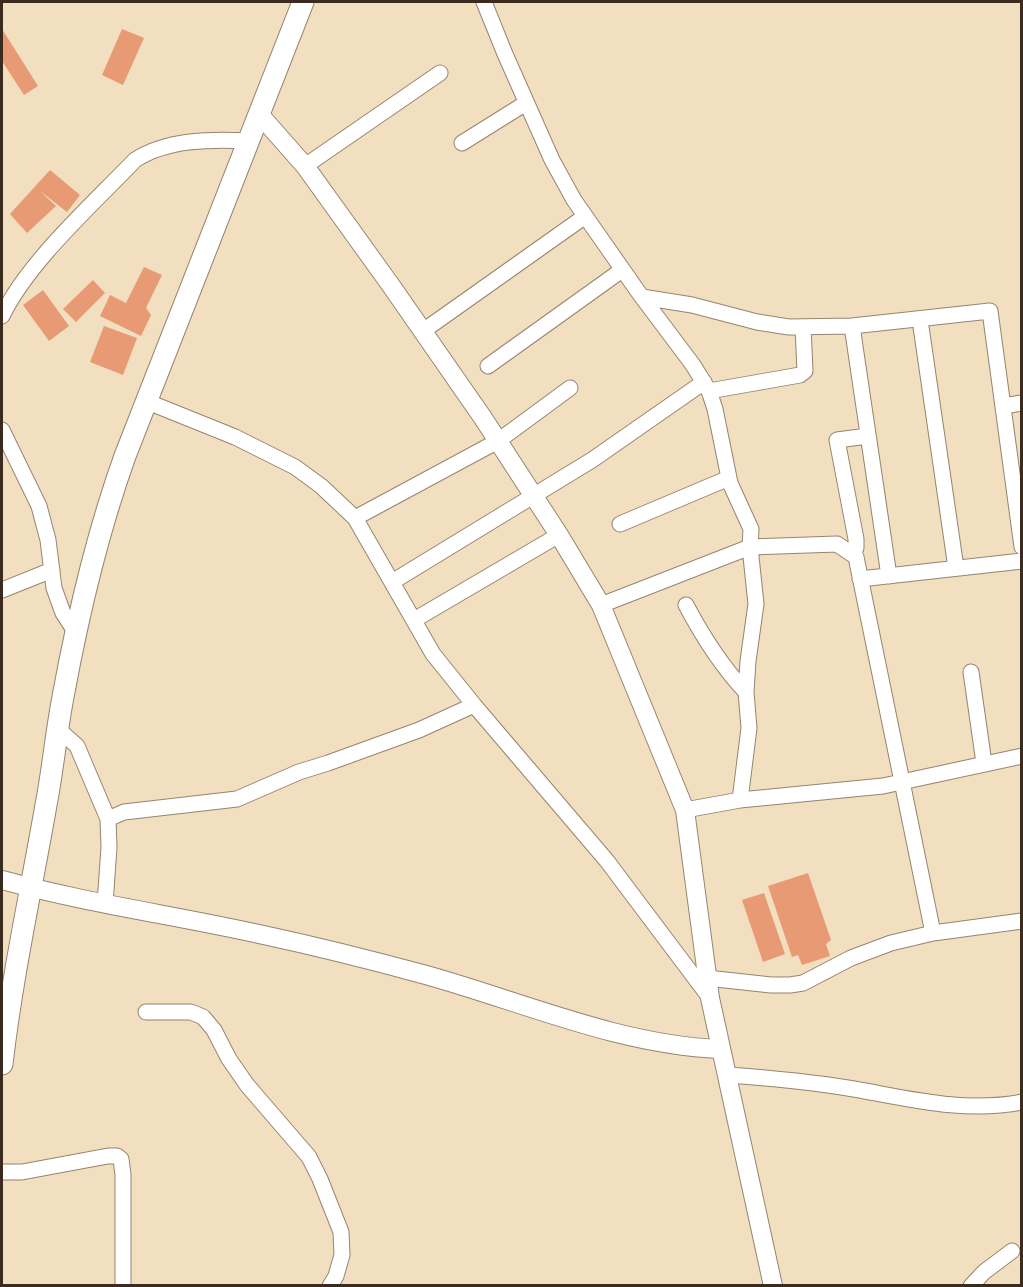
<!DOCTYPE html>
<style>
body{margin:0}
#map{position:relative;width:1023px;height:1287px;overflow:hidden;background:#f1dfc0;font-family:"IM FELL DW Pica",serif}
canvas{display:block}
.frame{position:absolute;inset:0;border:3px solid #3b2a1e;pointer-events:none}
</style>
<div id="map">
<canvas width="1023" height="1287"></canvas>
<div class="frame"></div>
</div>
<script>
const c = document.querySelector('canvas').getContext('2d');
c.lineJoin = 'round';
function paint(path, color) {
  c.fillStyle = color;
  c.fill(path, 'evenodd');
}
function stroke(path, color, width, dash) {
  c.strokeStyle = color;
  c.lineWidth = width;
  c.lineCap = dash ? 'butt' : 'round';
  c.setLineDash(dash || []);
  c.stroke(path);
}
paint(new Path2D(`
 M2,29L38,86L24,95L2,61Z
 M122,29L144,38L123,85L102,75Z
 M50,170L80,195L67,212L40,191L56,206L27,233L10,214Z
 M144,267L162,275L146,308L151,315L141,336L100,316L110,295L126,303Z
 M93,280L105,293L76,322L63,309Z
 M43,290L69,326L49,341L23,305Z
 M104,326L137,338L123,375L90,362Z
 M808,873L831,940L826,944L830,956L802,965L798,955L792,957L768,886Z
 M764,893L785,954L763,962L742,900Z`), '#e79a74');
const minor = new Path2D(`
 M484,2L505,54L552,160L574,200L639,293L693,365L709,391L715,409L730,483L751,529L750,547L756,604L748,661L746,692L749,728L740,800
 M462,143L526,103
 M305,166L440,73
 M642,297L692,305L757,322L789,327L852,326L990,311L1022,547
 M2,316C28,262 92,205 135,160C167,139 212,139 250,141
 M920,320L956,568
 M852,326L889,576
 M423,331L584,217
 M488,366L622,270
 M709,391L800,375L805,371L803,327
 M148,402L235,437L295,467L321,486L355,518L433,654L474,705L607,861L710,998
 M1003,406L1022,403
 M2,430L39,506L48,540L54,588L63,613L76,633
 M355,518L498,441L570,388
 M620,524L729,478
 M852,553L856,548V539L837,440L868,436
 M860,579L1022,561
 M392,582L592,460L704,382
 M2,590L52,570
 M601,605L750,547L837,544L856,557L933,933
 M686,605C703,637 721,666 746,692
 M414,620L559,535
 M971,672L984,763
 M58,729L77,746L108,819L109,847L105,904
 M685,810L740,800L883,786L1022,756
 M108,819L124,812L237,799L299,772L328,763L419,730L474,705
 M707,978L771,985H790L803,983L851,958L891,943L933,933L1022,921
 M146,1012H191L203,1017L214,1030L229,1059L247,1085L309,1157L320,1179L341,1232L342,1255L336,1276L330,1286
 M727,1075C770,1078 812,1082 854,1089C911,1099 964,1113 1022,1102
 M2,1172H22L108,1156H117L121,1159L123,1175V1286
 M971,1286L984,1272L1012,1251`);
const tertiary = new Path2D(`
 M260,115L305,166L392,287L483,418L559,535L601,605L685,810L710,998L773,1286
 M2,880C86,903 173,915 259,934C315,946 371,960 426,975C523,1002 619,1045 720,1049`);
const secondary = new Path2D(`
 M2,1064C12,977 31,891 46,805C53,769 56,733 63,697C78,615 97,534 125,456L303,2`);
stroke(minor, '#96846f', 17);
stroke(tertiary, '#96846f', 20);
stroke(secondary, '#96846f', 23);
stroke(minor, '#fff', 15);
stroke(tertiary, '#fff', 18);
stroke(secondary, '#fff', 21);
</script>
